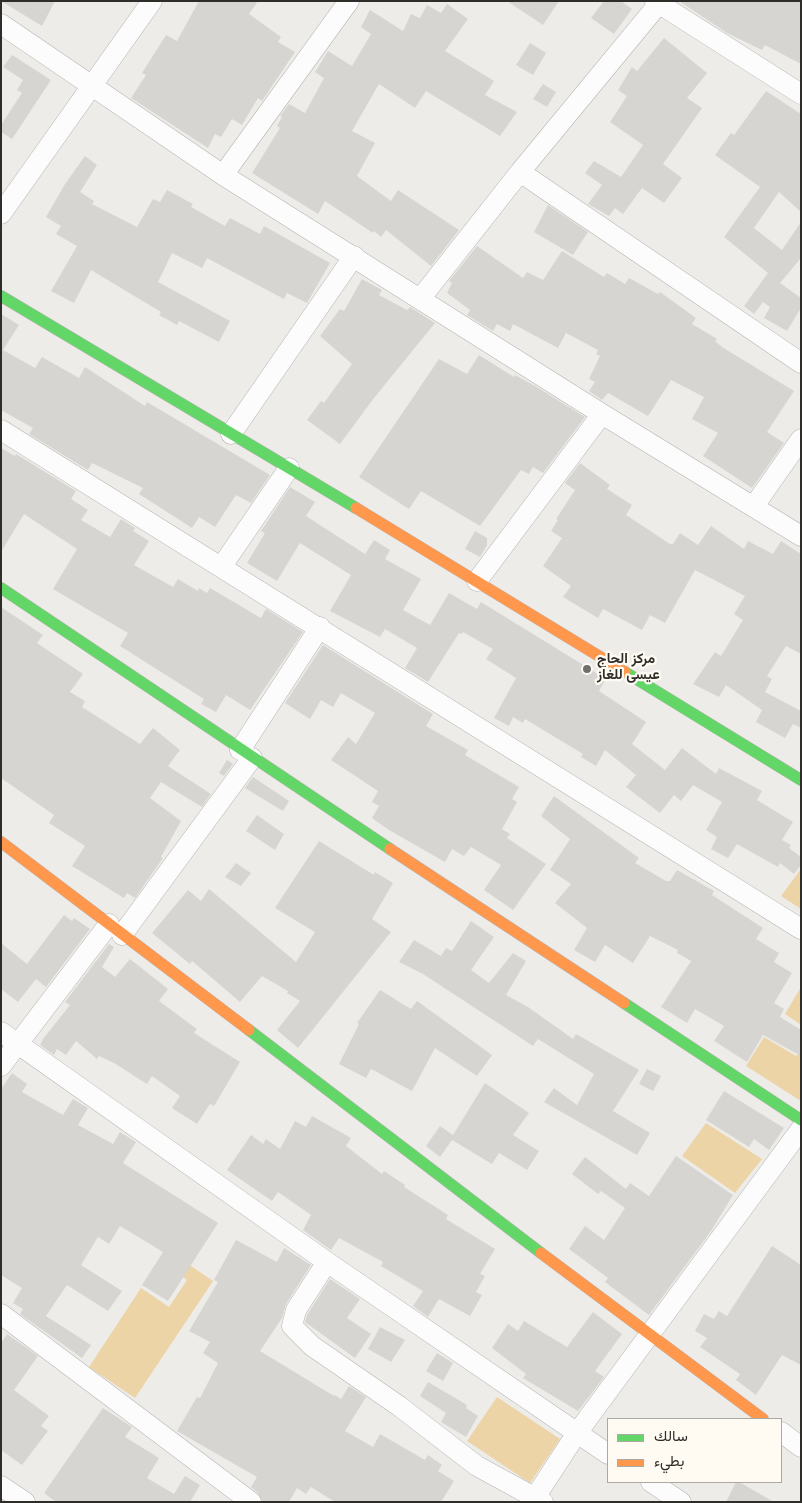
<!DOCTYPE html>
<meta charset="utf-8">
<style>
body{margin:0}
#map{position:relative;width:802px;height:1503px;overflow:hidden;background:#eeece9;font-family:Georgia,Vazirmatn,serif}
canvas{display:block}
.frame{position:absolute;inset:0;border:2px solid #2e2d2a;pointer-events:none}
.legend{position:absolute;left:607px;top:1418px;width:175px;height:65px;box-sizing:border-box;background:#fffbf3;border:1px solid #aba9a3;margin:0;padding:6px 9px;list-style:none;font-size:15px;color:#2e2d2a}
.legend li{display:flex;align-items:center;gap:10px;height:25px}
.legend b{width:25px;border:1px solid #aba9a3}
</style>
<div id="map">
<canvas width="802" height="1503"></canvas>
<div class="frame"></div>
<ul class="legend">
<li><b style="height:6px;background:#63d668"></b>سالك</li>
<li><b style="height:6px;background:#ff974d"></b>بطيء</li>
</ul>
</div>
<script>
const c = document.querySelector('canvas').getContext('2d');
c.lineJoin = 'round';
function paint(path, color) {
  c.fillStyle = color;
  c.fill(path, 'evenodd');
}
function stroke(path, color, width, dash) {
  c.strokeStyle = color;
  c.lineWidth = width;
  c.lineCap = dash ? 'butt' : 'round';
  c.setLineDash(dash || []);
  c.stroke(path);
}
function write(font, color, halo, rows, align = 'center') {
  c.font = font + ' Georgia,Vazirmatn,serif';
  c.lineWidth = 4.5;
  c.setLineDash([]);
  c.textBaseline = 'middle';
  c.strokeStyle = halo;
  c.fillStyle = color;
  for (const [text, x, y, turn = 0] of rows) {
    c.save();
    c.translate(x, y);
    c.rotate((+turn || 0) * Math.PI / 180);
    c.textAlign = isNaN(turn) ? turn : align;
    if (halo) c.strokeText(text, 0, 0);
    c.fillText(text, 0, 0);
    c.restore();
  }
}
paint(new Path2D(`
 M801,869V909L781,896Z
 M801,987V1025L785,1014Z
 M764,1037L796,1056L801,1051V1101L746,1066Z
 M706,1123L762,1159L735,1193L682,1156Z
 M188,1264L213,1281L135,1398L89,1367L141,1288L169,1307L187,1280L180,1275Z
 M497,1397L560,1439L530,1483L467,1441Z`), '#ecd4a6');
paint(new Path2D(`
 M1,1H55L42,26Z
 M199,1H258L249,14L281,37L278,42L295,52L262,101L258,98L242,125L232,119L221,137L215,134L208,148L131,98L146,75L142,73L166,35L177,41Z
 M507,1H559L543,25Z
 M604,1H621L632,9L614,34L591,18Z
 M679,1H801V64L765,45L762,50L727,33Z
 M447,4L468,19L445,51L494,81L485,95L517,112L500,136L426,91L415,108L379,84L352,131L375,143L357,176L391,201L398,190L459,230L431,266L386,230L381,237L374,231L373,233L325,201L318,214L252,173L280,128L277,126L282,117L280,116L289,104L305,113L324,78L315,72L328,51L352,66L371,34L361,27L370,10L403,31L411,14L420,18L427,5L441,13Z
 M664,38L707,73L687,98L702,108L663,164L682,178L664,203L642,188L623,214L615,208L609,216L588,204L602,185L585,173L594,161L621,177L643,145L610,122L627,96L618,90L632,67L637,71Z
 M530,43L546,53L533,75L516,65Z
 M12,55L51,80L12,139L1,132V125L22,93L17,90L23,80L3,67Z
 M543,84L556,92L547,107L533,99Z
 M766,91L801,114V212L779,192L754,228L782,250L801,222V258L780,283L801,298V308L787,331L764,318L770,307L763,302L754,314L744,306L768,273L724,237L760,187L715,155L731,133L734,135Z
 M85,156L97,165L80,192L94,201L92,204L137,227L153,199L160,202L167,190L193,204L191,207L225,226L230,218L260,234L264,226L330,263L307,303L287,293L284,299L207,258L202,268L172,253L158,282L230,321L219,342L179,321L177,325L159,315L161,312L91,270L74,303L51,291L77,246L56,234L61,226L46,217L65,184Z
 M548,205L588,232L573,255L534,232Z
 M477,246L523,278L527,272L543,280L562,251L604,277L607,273L625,284L629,278L658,294L660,292L696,318L692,324L717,339L715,341L722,347L794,391L767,432L784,443L752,488L703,456L718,433L692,419L704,397L671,380L648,416L608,393L602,400L589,391L595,382L589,379L600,356L596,354L598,350L566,333L558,348L513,324L510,331L497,324L493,331L467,315L470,310L447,293L452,283L449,281Z
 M362,279L382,290L379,295L407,310L410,307L435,323L374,398L340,444L307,420L321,401L324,403L352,364L320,336L340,309L344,311Z
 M1,314L19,325L3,350L35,368L42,357L79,378L85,367L145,406L147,402L270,475L251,503L236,495L215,527L199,517L192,528L139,494L143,488L92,463L88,470L29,434L33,428L1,410Z
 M479,355L514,377L515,375L535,386L585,417L543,473L533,467L529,474L521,470L480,526L421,491L409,509L359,477L439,359L467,374Z
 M1,448L15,456L16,454L76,491L71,499L88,510L81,520L110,537L121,519L135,528L133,531L149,541L134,565L173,587L178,579L198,591L199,588L207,593L210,588L261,618L266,609L303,632L250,710L226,695L216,712L201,704L204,699L120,646L128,633L53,589L77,549L24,514L1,552Z
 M580,463L610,485L607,489L632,505L626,515L670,544H673L680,533L698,545L711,526L744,549L748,541L773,554L781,541L801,554V654L786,646L767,676L772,679L765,692L801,711V728L793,724L785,738L756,722L762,710L726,685L719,697L693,684L715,652L721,656L743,620L734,614L745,596L695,570L665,623L650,615L642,630L603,609L598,618L563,597L571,586L543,566L562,538L551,531L558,520L556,519L575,490L565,483Z
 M290,487L315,502L306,516L365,554L374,540L390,550L385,559L421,579L403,610L430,625L449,593L477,609L481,602L606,679L599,691L646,722L632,744L665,770L682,748L716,774L719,768L762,791L757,800L793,822L782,840L791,845L789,848L801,857V865L794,874L780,863L778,867L737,844L728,858L711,849L717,837L706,830L722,802L693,785L681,801L674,795L660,813L626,787L636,775L605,750L596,766L581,757L583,754L525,719L523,723L513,717L509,726L494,718L516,678L486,659L493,649L463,632L461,634L459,633L428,682L405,668L417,648L385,629L380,637L330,611L351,575L300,543L277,581L247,563L265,533L261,531Z
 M475,531L487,538V545L480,557L465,549Z
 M1,607L43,635L37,643L83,674L70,692L85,701L82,707L140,744L153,728L180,750L168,766L211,794L202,807L161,782L150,798L181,821L161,857L163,858L135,898L127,893L124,898L72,866L85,846L49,823L54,815L1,778Z
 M323,645L433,714L426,726L468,750L465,755L519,787L512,799L517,802L502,829L510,834L507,838L546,864L513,910L484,890L501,865L471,847L464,856L452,849L445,862L389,830L372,818L379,806L372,802L378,791L331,760L348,737L356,744L375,713L341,693L333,707L321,700L310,719L285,703Z
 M227,760L233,764L224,776L219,773Z
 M253,777L289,801L283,811L245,788Z
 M554,796L639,858L635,863L666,881H670L677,870L714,891L712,895L763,928L756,939L779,953L774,962L792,973L774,1003L784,1009L780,1017L801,1030V1056L763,1035L747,1062L714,1041L724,1026L695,1009L687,1023L661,1007L691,961L677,953L678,950L650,936L633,963L605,945L595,962L574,950L587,928L555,903L571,884L550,870L570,839L541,816Z
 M257,815L284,834L275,850L246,831Z
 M319,841L374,875L375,872L393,883L372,919L391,932L298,1048L277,1030L300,1001L287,993L288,991L262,976L240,1002L192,961L190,964L152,933L188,890L201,901L209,889L296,962L315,932L275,908Z
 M236,863L251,873L241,886L225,877Z
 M64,915L72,921L74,918L90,929L46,987L36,979L18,1002L1,989V943L27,964Z
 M471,921L494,937L471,970L489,983L513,953L526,961L506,995L528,1007L573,1039L576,1034L639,1070L613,1111L650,1133L637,1155L544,1102L554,1088L577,1105L594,1074L538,1039L533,1046L423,974L399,962L414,940L441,956L446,948L452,951Z
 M109,944L114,947L102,967L115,977L130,959L168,989L159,1001L197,1029L194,1033L240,1062L214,1106L210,1104L197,1124L172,1108L180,1096L152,1076L147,1084L114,1063L99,1056L97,1059L76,1041L66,1055L57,1049L54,1055L40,1045L43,1039L70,1005L65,1002Z
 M380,990L411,1009L417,1001L492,1055L477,1076L435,1048L412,1091L371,1069L366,1078L339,1064L359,1024L357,1023Z
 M647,1069L661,1076L653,1091L639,1084Z
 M12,1073L27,1084L22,1092L63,1115L73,1099L88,1108L78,1125L113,1144L120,1132L136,1142L123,1163L218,1223L168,1301L142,1285L163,1252L120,1226L109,1244L98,1237L81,1265L122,1291L108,1311L67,1285L46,1316L91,1345L82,1358L20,1314L23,1309L13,1303L22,1288L1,1275V1089Z
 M485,1083L529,1113L513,1135L539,1151L527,1170L499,1153L492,1164L452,1140L440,1157L426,1146L440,1126L453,1135Z
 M724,1091L784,1128L769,1150L754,1139L749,1147L706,1120Z
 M312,1116L351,1138L346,1146L382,1174L384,1171L405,1185L404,1187L448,1215L446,1219L495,1249L480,1274L485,1276L476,1292L482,1295L470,1316L439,1299L428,1317L413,1306L423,1291L381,1266L383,1262L339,1238L331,1250L303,1230L311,1215L278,1192L272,1201L227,1170L251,1135L263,1144L266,1139L280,1149L295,1121L306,1127Z
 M676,1156L733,1195L711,1231L649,1315L605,1282L608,1278L569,1249L585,1226L604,1240L625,1208L601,1191L598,1194L572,1174L585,1157L626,1189L630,1183L649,1196Z
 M236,1240L277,1262L284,1248L311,1265L286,1304L282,1318L260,1351L334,1396L335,1395L341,1399L349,1386L366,1397L345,1431L373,1447L380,1434L425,1460L428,1455L442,1465L438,1471L454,1481L441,1502H335L311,1487L306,1494L297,1488L289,1502H263L258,1493L251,1487L257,1477L177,1431L197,1397L200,1398L218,1363L203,1353L210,1342L189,1331L218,1282L214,1280Z
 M772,1246L801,1265V1365L782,1355L756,1395L736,1380L740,1374L700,1347L707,1338L695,1331L704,1314L714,1319L719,1311L727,1316Z
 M330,1279L360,1299L347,1318L371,1334L355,1358L305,1322L307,1315Z
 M593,1312L622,1334L595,1371L604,1377L578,1411L523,1378L526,1374L492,1348L508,1324L518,1331L524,1321L567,1347Z
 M380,1327L405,1340L391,1362L368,1349Z
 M7,1334L38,1356L14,1390L49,1416L41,1426L48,1431L22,1465L1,1450V1343Z
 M437,1353L453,1363L443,1381L426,1371Z
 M428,1382L467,1405L466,1408L478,1416L466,1437L441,1422L446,1413L420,1396Z
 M103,1408L132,1427L125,1437L159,1458L147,1478L174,1494L185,1476L200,1485L190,1502H56L44,1493Z
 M736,1482H739L774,1502H726Z`), '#d7d5d2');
const street = new Path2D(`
 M655,1L801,94
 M1,24L223,175L602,414L801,536
 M520,172L801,363
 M223,175L349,1
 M1,214L152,1
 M420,299L520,172L661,1
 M1,430L801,929
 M231,434L354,256
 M754,506L801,439
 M222,566L289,468
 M477,581L602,414
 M240,750L320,627
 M122,935L252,758
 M1,1032L327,1262L608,1454
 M1,1066L109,924
 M327,1262L296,1310L292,1326L312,1346L399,1406L477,1466L543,1502
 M1,1314L251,1502
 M781,1432L801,1447
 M651,1482L681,1502
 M1,1486L25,1502
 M532,1502L577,1433L801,1129`);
const fast = new Path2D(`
 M1,296L356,508
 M1,588L390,849
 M625,672L801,780
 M624,1003L801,1120
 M249,1030L541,1253`);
const slow = new Path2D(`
 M356,508L625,672
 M1,842L249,1030
 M390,849L624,1003
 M541,1253L763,1419`);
stroke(street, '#b5b3b0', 21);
stroke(fast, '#b5b3b0', 12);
stroke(slow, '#b5b3b0', 12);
stroke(street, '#fcfcfc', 20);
stroke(fast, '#63d668', 11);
stroke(slow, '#ff974d', 11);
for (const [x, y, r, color] of [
 [587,669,5,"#71706d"]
]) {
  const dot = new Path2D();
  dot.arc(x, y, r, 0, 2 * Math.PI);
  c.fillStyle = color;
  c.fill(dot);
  stroke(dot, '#fffbf3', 2);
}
write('bold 14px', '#2e2d2a', '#fffbf3', [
 ["مركز الحاج",597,661],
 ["عيسى للغاز",597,677]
], 'left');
</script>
